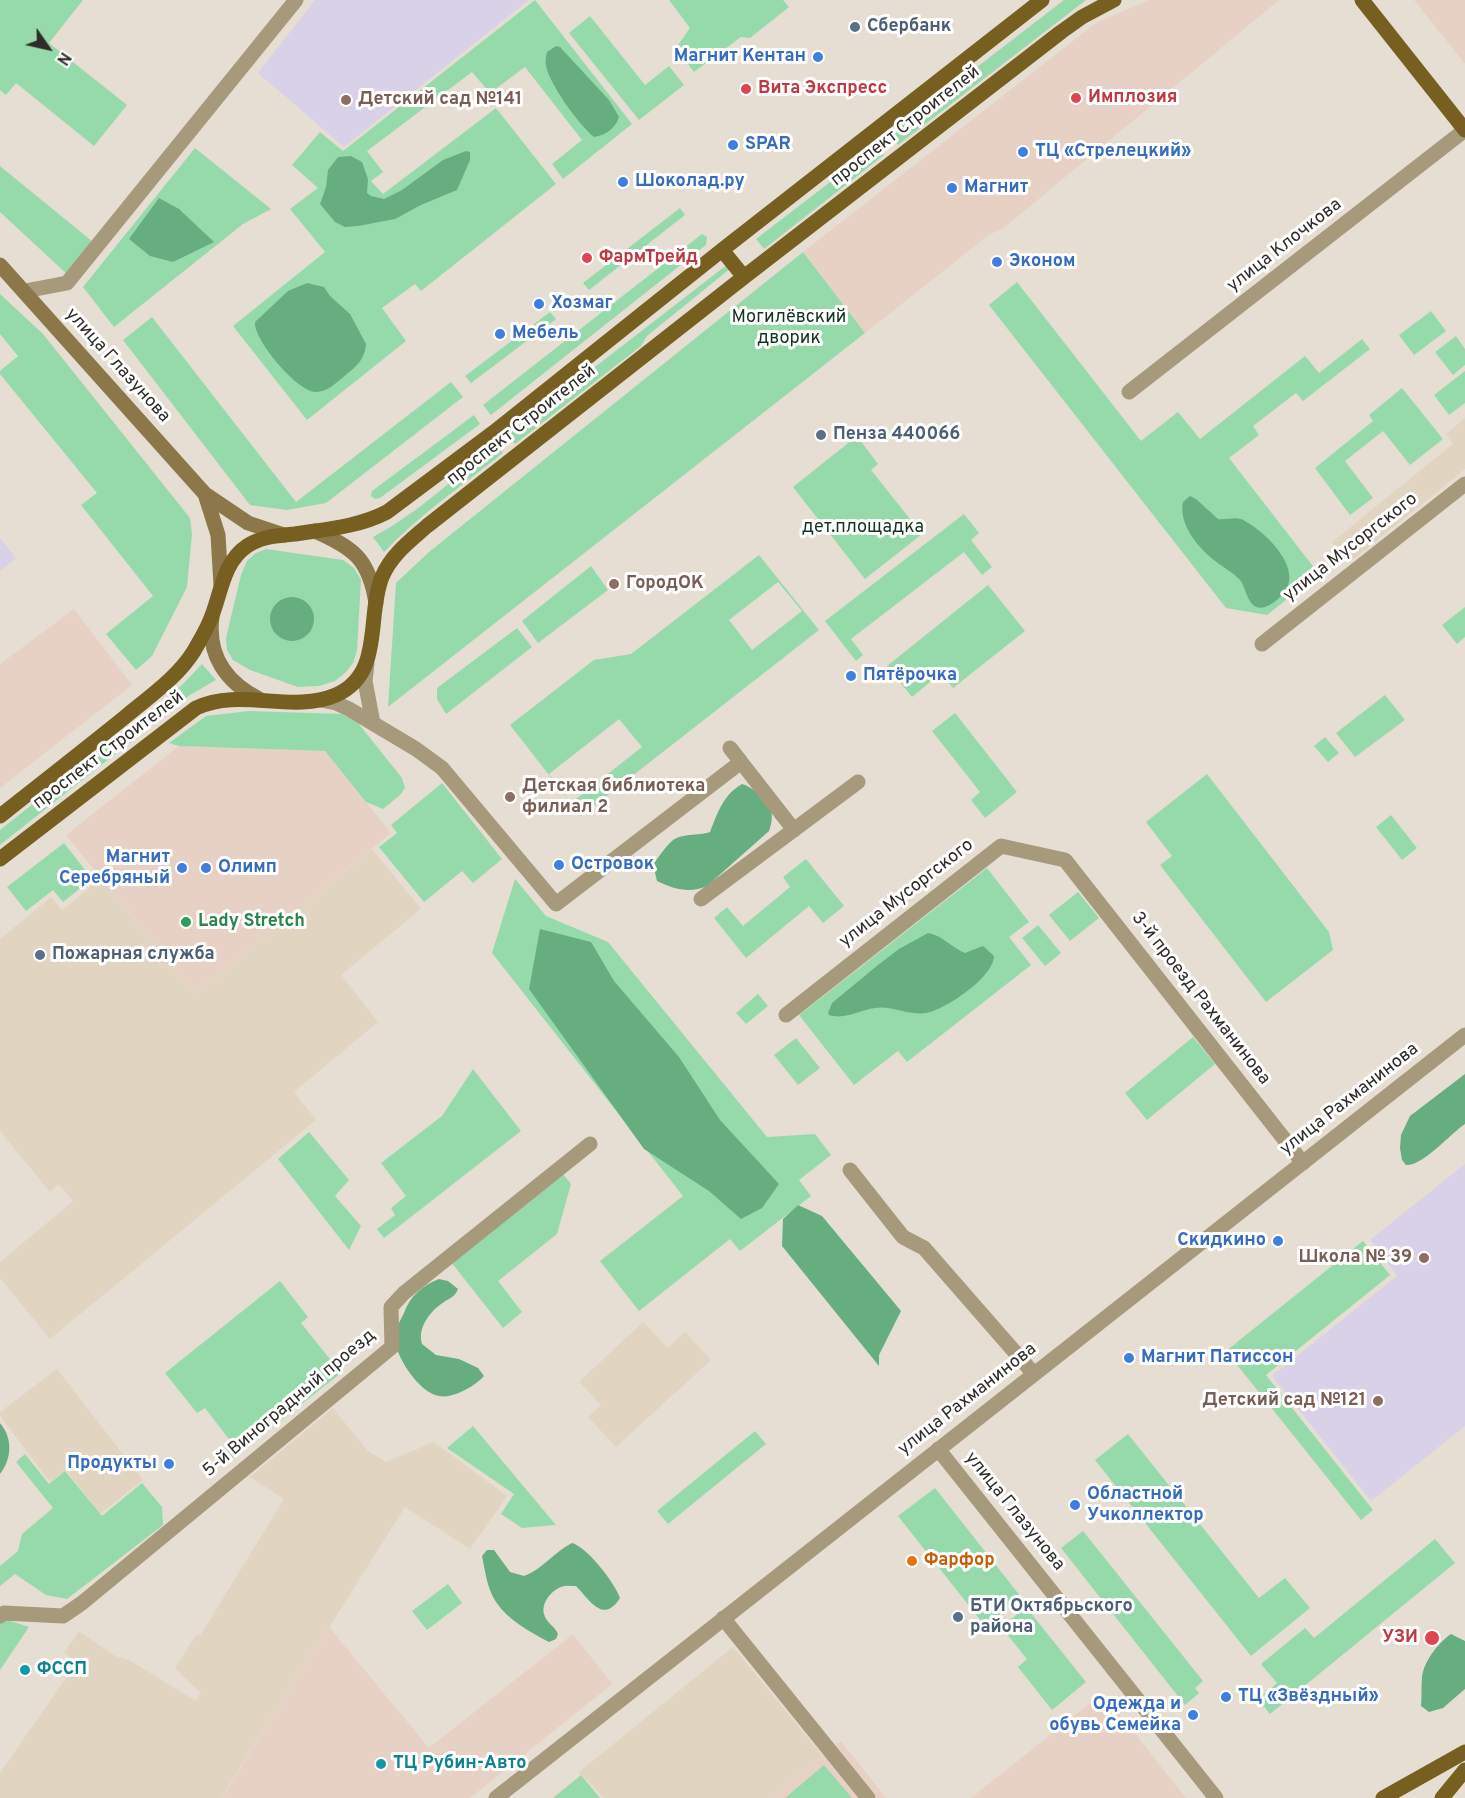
<!DOCTYPE html>
<meta charset="utf-8">
<style>
body{margin:0}
#map{position:relative;width:1465px;height:1798px;overflow:hidden;background:#e6ded2;font-family:Overpass,sans-serif}
canvas{display:block}
.north{position:absolute;left:18px;top:18px;width:60px;height:60px;-webkit-text-stroke:4px #fff;paint-order:stroke;rotate:124deg;font-size:16px;font-weight:700;line-height:24px;text-align:center;color:#2f2c27}
.north::after{content:'';display:block;margin:auto;width:21px;height:27px;background:#2f2c27;clip-path:polygon(50% 0,100% 100%,50% 72%,0 100%)}
</style>
<div id="map">
<canvas width="1465" height="1798"></canvas>
<div class="north">N</div>
</div>
<script>
const c = document.querySelector('canvas').getContext('2d');
c.lineJoin = 'round';
function paint(path, color) {
  c.fillStyle = color;
  c.fill(path, 'evenodd');
}
function stroke(path, color, width, dash) {
  c.strokeStyle = color;
  c.lineWidth = width;
  c.lineCap = dash ? 'butt' : 'round';
  c.setLineDash(dash || []);
  c.stroke(path);
}
function write(font, color, halo, rows, align = 'center') {
  c.font = font + ' Overpass,sans-serif';
  c.lineWidth = 6;
  c.setLineDash([]);
  c.textBaseline = 'middle';
  c.strokeStyle = halo;
  c.fillStyle = color;
  for (const [text, x, y, turn = 0] of rows) {
    c.save();
    c.translate(x, y);
    c.rotate((+turn || 0) * Math.PI / 180);
    c.textAlign = isNaN(turn) ? turn : align;
    if (halo) c.strokeText(text, 0, 0);
    c.fillText(text, 0, 0);
    c.restore();
  }
}
paint(new Path2D(`
 M1149,0H1279L1005,227L989,235L865,333L803,252L1096,23Z
 M1414,0H1465V64Z
 M74,609L132,685L0,788V664Z
 M179,746L325,751L391,833L195,994L66,835Z
 M329,1627L429,1748L573,1634L612,1684L470,1798H222Z
 M1103,1693L1186,1798H971Z
 M841,1741L886,1798H771Z`), '#e7d1c5');
paint(new Path2D(`
 M1465,418V469L1349,563L1332,542L1453,444L1446,434Z
 M372,849L421,909L341,975L378,1022L294,1092L316,1120L50,1339L0,1278V1262L73,1201L59,1184L50,1192L0,1131V939L51,897L62,910L101,879L195,994Z
 M643,1322L668,1348L685,1332L711,1360L616,1447L588,1417L601,1405L579,1382Z
 M57,1369L143,1480L100,1514L66,1470L50,1482L0,1416V1412Z
 M333,1408L368,1451L386,1462L434,1442L507,1496L470,1549L405,1507L221,1798H0V1773L77,1662L64,1653L79,1631L115,1656L129,1660L196,1701L201,1693L175,1668L196,1635L200,1636L284,1499L250,1477Z
 M733,1647L823,1756L771,1798H604L579,1772Z`), '#e1d5c2');
paint(new Path2D(`
 M315,0H529L344,147L258,73Z
 M0,538L16,558L0,571Z
 M1465,1164V1426L1371,1501L1272,1376L1397,1276L1370,1240Z`), '#d9d1e7');
paint(new Path2D(`
 M0,0H83L49,43L127,105L94,146L16,83L6,95L0,90Z
 M535,0L632,124L563,179L552,164L582,140L525,67L490,93L472,72L367,151L383,172L371,181L383,194L496,108L556,184L421,291L415,284L382,308L406,341L307,420L233,326L325,252L290,209L318,188L292,165L320,132L343,151Z
 M669,0H783L789,7L750,38L741,37L694,72L676,48L690,28Z
 M1064,0H1086L898,145L890,134Z
 M590,16L645,85L669,66L684,85L639,120L569,33Z
 M877,146L884,155L764,249L756,239Z
 M195,148L271,209L243,224L114,327L83,287Z
 M0,166L93,242L69,276L0,212Z
 M680,208L685,215L589,290L583,283Z
 M702,234L707,237L706,245L491,415L483,405Z
 M803,252L865,333L388,707L396,583L429,552Z
 M728,264L731,268L647,336L641,346L515,444L507,435Z
 M1017,282L1141,441L1178,412L1200,439L1305,356L1319,373L1362,339L1370,349L1303,401L1296,393L1253,426L1259,435L1229,458L1319,574L1267,615L1226,608L989,305Z
 M0,294L43,334L190,518L192,534L187,587L152,656L136,670L106,634L153,596L81,505L97,493L0,374V371L18,356L0,334Z
 M1431,311L1446,331L1414,355L1399,335Z
 M550,312L556,319L471,383L465,376Z
 M152,317L296,502L451,382L463,397L326,503L287,510L250,505L123,340Z
 M1456,336L1465,349V365L1453,375L1435,352Z
 M1465,371V403L1449,415L1434,395Z
 M1402,388L1443,439L1410,465L1383,431L1345,461L1373,498L1350,515L1315,468L1373,421L1369,415Z
 M474,415L480,424L380,498L375,499L371,496L372,491Z
 M857,436L878,464L871,470L922,534L865,579L793,487Z
 M496,444L503,453C463,485 419,515 384,552L373,537C418,513 457,476 496,444Z
 M964,514L979,533L971,540L992,567L982,575L964,552L851,639L863,655L856,661L825,621Z
 M266,549L343,560L354,568L361,580L357,650L353,663L346,672L335,681L319,686L298,687L250,670L233,660L227,650L226,638L241,575L247,561L256,553Z
 M759,555L819,630L581,816L510,725L594,660L631,654ZM778,582L802,611L752,650L729,620ZM619,719L642,747L571,803L549,774Z
 M591,566L608,590L538,643L522,621Z
 M988,585L1025,631L953,688L941,673L912,697L887,666Z
 M1465,607V637L1457,644L1442,625Z
 M517,628L532,647L446,714L437,699V688Z
 M202,664L216,680L190,695L0,845V830L182,685Z
 M1385,695L1405,720L1355,757L1336,733Z
 M249,711L342,714L358,723L402,778L405,788L400,795L383,809L366,802L325,751L179,746L169,743L206,716Z
 M955,713L1017,792L985,818L971,800L980,792L932,731Z
 M1325,737L1339,753L1328,762L1314,746Z
 M1207,774L1329,932L1333,950L1266,1002L1160,865L1172,856L1146,822Z
 M442,783L502,859L473,883L462,871L424,902L379,847L397,833L391,825Z
 M1391,815L1417,848L1402,860L1376,827Z
 M64,843L92,879L63,902L53,890L26,911L7,887Z
 M806,859L844,906L823,923L809,906L746,958L714,918L727,907L743,926L790,887L783,877Z
 M987,868L1029,922L1009,937L1031,965L907,1062L898,1051L854,1085L799,1015Z
 M515,879L546,916L608,942L767,1137L815,1134L831,1155L799,1180L811,1196L740,1251L730,1239L639,1311L600,1261L683,1196L492,953Z
 M1078,892L1099,918L1070,941L1049,915Z
 M1038,925L1061,953L1045,966L1022,938Z
 M758,994L768,1006L746,1024L736,1013Z
 M1193,1037L1215,1064L1147,1120L1125,1093Z
 M796,1038L820,1068L798,1085L774,1055Z
 M473,1069L521,1131L384,1238L377,1229L395,1215L391,1208L406,1196L381,1163L442,1116Z
 M309,1132L349,1180L335,1196L361,1226L349,1250L278,1159Z
 M562,1173L571,1184L557,1234L498,1281L522,1312L503,1328L451,1262Z
 M1363,1241L1390,1275L1266,1375L1373,1510L1361,1520L1226,1351Z
 M280,1281L308,1317L301,1323L341,1373L233,1458L225,1448L232,1443L205,1408L197,1413L165,1373Z
 M473,1426L556,1525L522,1528L501,1514L514,1494L447,1448Z
 M755,1431L766,1444L668,1524L657,1511Z
 M1128,1434L1259,1598L1285,1578L1310,1608L1251,1656L1095,1460Z
 M25,1454L49,1484L65,1471L102,1516L142,1483L162,1507L163,1525L67,1599L46,1595L15,1574L0,1586V1566L18,1551L22,1534L53,1508L16,1462Z
 M935,1488L1021,1597L985,1626L898,1516Z
 M1083,1531L1203,1681L1195,1688L1199,1693L1185,1705L1061,1548Z
 M1435,1539L1455,1563L1270,1714L1258,1699L1277,1683L1261,1664L1305,1628L1314,1638Z
 M448,1584L462,1603L427,1630L412,1611Z
 M1026,1607L1086,1682L1052,1710L1018,1667L1027,1659L1001,1627Z
 M4,1619L29,1627L0,1670V1622Z
 M824,1765L852,1798H785Z
 M581,1775L600,1798H553Z`), '#96daac');
paint(new Path2D(`
 M556,46L560,47L609,100L619,117C615,129 606,135 594,137C579,125 550,85 546,66C545,61 546,57 547,52Z
 M466,151L470,152V160L457,190L421,205L395,219L358,226L345,227L335,222L320,204L326,187L328,170L338,157L351,156L362,162L368,179L367,193L371,196L384,199L402,190L443,160Z
 M159,198L179,209L214,242L173,262L150,256L129,239Z
 M307,283L324,287L330,296L350,314L366,344C365,358 358,365 347,374C338,381 328,392 316,392C297,392 253,339 255,322L288,291Z
 M1190,496L1196,499L1218,519C1225,520 1234,517 1241,519C1265,530 1309,573 1280,597C1276,601 1271,605 1265,607C1247,612 1247,588 1240,580C1233,572 1222,567 1214,560C1198,548 1178,523 1183,502Z
 M270 619a22 22 0 1 1 44 0a22 22 0 1 1-44 0Z
 M742,784C753,787 768,800 771,811C773,818 771,825 769,831L707,886C690,894 673,889 657,881L653,864C659,857 665,847 672,841C681,833 698,836 710,832C718,812 723,795 742,784Z
 M540,929L591,942L614,981L679,1057L720,1120L779,1184L762,1208L741,1219L709,1191L644,1149L529,989Z
 M928,933C942,935 952,948 965,953L983,946L994,956C994,977 945,1010 926,1013C909,1016 892,1005 875,1008C860,1010 845,1020 829,1015L828,1013L832,1003L878,965L899,949Z
 M1465,1074V1124C1450,1134 1423,1166 1406,1165L1402,1160L1400,1148L1401,1135L1410,1116Z
 M798,1205L822,1216L901,1311L879,1355V1366L782,1246L783,1219Z
 M439,1279L448,1281L458,1289C455,1297 450,1298 444,1302C430,1311 417,1328 422,1344L436,1355L459,1359L478,1368L484,1376C475,1386 453,1399 439,1396C419,1393 393,1354 395,1335C396,1328 401,1319 404,1313C410,1296 423,1285 439,1279Z
 M0,1423C13,1438 12,1459 0,1474Z
 M572,1543C587,1547 615,1583 620,1598C603,1625 589,1599 576,1586C571,1586 565,1585 561,1587C551,1591 541,1603 544,1614C546,1623 555,1626 558,1634L556,1639L549,1642C530,1632 508,1620 496,1602C487,1589 485,1570 482,1556L487,1550H494L510,1572L524,1576C543,1569 554,1552 572,1543Z
 M1451,1634L1465,1641V1689L1443,1708L1429,1712L1421,1706C1422,1697 1421,1687 1422,1677C1424,1661 1438,1643 1451,1634Z`), '#66ad7f');
stroke(new Path2D(`
 M25,291L67,283L296,0
 M1129,392L1465,130
 M1262,644L1465,484
 M367,664L365,681L373,723
 M321,700L336,703L349,709L416,749L442,768L556,904L741,762L730,748
 M741,762L794,830
 M701,899L858,782
 M786,1015L1001,846L1065,860L1303,1163
 M850,1170L903,1237L924,1248L1034,1374
 M938,1449L1216,1798
 M0,1616L4,1613L63,1616L82,1603L392,1347L391,1307L404,1293L590,1144
 M723,1618L868,1798
 M496,1798L1465,1035`), '#a7997b', 15);
stroke(new Path2D(`
 M0,265L205,494L248,523L284,535
 M205,494L218,535L221,585
 M315,531C354,548 369,559 376,603
 M212,617C207,655 226,682 259,699`), '#8b774a', 15);
stroke(new Path2D(`
 M1362,0L1465,130
 M722,250L744,277
 M0,816C42,783 84,750 125,717C150,696 177,678 194,651C200,640 207,629 211,618C221,594 223,562 247,546C262,536 277,536 295,534C327,529 358,527 387,512L494,432L722,250L1042,0
 M0,859L196,708C241,687 291,714 336,695C384,674 366,617 382,577C391,555 410,541 427,526L744,277L1061,32L1082,17L1114,0
 M1383,1798L1465,1752
 M1442,1798L1465,1770`), '#775e21', 15);
for (const [x, y, r, color] of [
 [855,27,6,"#5c6f8a"],
 [818,57,6,"#3f7fe0"],
 [746,89,6,"#e0444e"],
 [1076,98,6,"#e0444e"],
 [346,100,6,"#8d6e63"],
 [733,145,6,"#3f7fe0"],
 [1023,152,6,"#3f7fe0"],
 [623,182,6,"#3f7fe0"],
 [952,188,6,"#3f7fe0"],
 [587,258,6,"#e0444e"],
 [997,262,6,"#3f7fe0"],
 [539,304,6,"#3f7fe0"],
 [500,334,6,"#3f7fe0"],
 [821,435,6,"#5c6f8a"],
 [614,584,6,"#8d6e63"],
 [851,676,6,"#3f7fe0"],
 [510,797,6,"#8d6e63"],
 [559,865,6,"#3f7fe0"],
 [182,868,6,"#3f7fe0"],
 [206,868,6,"#3f7fe0"],
 [186,922,6,"#2e9e5b"],
 [40,955,6,"#5c6f8a"],
 [1278,1241,6,"#3f7fe0"],
 [1424,1258,6,"#8d6e63"],
 [1129,1358,6,"#3f7fe0"],
 [1378,1401,6,"#8d6e63"],
 [169,1464,6,"#3f7fe0"],
 [1075,1505,6,"#3f7fe0"],
 [912,1561,6,"#e8710a"],
 [958,1617,6,"#5c6f8a"],
 [1432,1638,8,"#e0444e"],
 [25,1670,6,"#0f9aa8"],
 [1226,1697,6,"#3f7fe0"],
 [1193,1715,6,"#3f7fe0"],
 [381,1764,6,"#0f9aa8"]
]) {
  const dot = new Path2D();
  dot.arc(x, y, r, 0, 2 * Math.PI);
  c.fillStyle = color;
  c.fill(dot);
  stroke(dot, '#fff', 2);
}
write('bold 18px', '#4e5e75', '#fff', [
 ["Сбербанк",867,27],
 ["Пенза 440066",833,435],
 ["Пожарная служба",52,955],
 ["БТИ Октябрьского",970,1607],
 ["района",970,1628]
], 'left');
write('bold 18px', '#366cbe', '#fff', [
 ["Магнит Кентан",806,57,"right"],
 ["SPAR",745,145],
 ["ТЦ «Стрелецкий»",1035,152],
 ["Шоколад.ру",635,182],
 ["Магнит",964,188],
 ["Эконом",1009,262],
 ["Хозмаг",551,304],
 ["Мебель",512,334],
 ["Пятёрочка",863,676],
 ["Магнит",170,858,"right"],
 ["Серебряный",170,879,"right"],
 ["Островок",571,865],
 ["Олимп",218,868],
 ["Скидкино",1266,1241,"right"],
 ["Магнит Патиссон",1141,1358],
 ["Продукты",157,1464,"right"],
 ["Областной",1087,1495],
 ["Учколлектор",1087,1516],
 ["ТЦ «Звёздный»",1238,1697],
 ["Одежда и",1181,1705,"right"],
 ["обувь Семейка",1181,1726,"right"]
], 'left');
write('bold 18px', '#be3a42', '#fff', [
 ["Вита Экспресс",758,89],
 ["Имплозия",1088,98],
 ["ФармТрейд",599,258],
 ["УЗИ",1418,1638,"right"]
], 'left');
write('bold 18px', '#785e54', '#fff', [
 ["Детский сад №141",358,100],
 ["ГородОК",626,584],
 ["Детская библиотека",522,787],
 ["филиал 2",522,808],
 ["Школа № 39",1412,1258,"right"],
 ["Детский сад №121",1366,1401,"right"]
], 'left');
write('18px', '#2f2c27', '#fff', [
 ["проспект Строителей",906,127,-38],
 ["улица Клочкова",1285,246,-38],
 ["улица Глазунова",117,366,48],
 ["проспект Строителей",522,426,-38],
 ["улица Мусоргского",1351,548,-38],
 ["проспект Строителей",109,751,-37],
 ["улица Мусоргского",907,894,-38],
 ["3-й проезд Рахманинова",1200,999,52],
 ["улица Рахманинова",1350,1100,-38],
 ["улица Рахманинова",968,1400,-38],
 ["5-й Виноградный проезд",290,1404,-40],
 ["улица Глазунова",1014,1512,51]
]);
write('18px', '#143420', '#fff', [
 ["Могилёвский",789,318],
 ["дворик",789,339],
 ["дет.площадка",863,528]
]);
write('bold 18px', '#27864d', '#fff', [
 ["Lady Stretch",198,922]
], 'left');
write('bold 18px', '#c56008', '#fff', [
 ["Фарфор",924,1561]
], 'left');
write('bold 18px', '#0d838f', '#fff', [
 ["ФССП",37,1670],
 ["ТЦ Рубин-Авто",393,1764]
], 'left');
</script>
